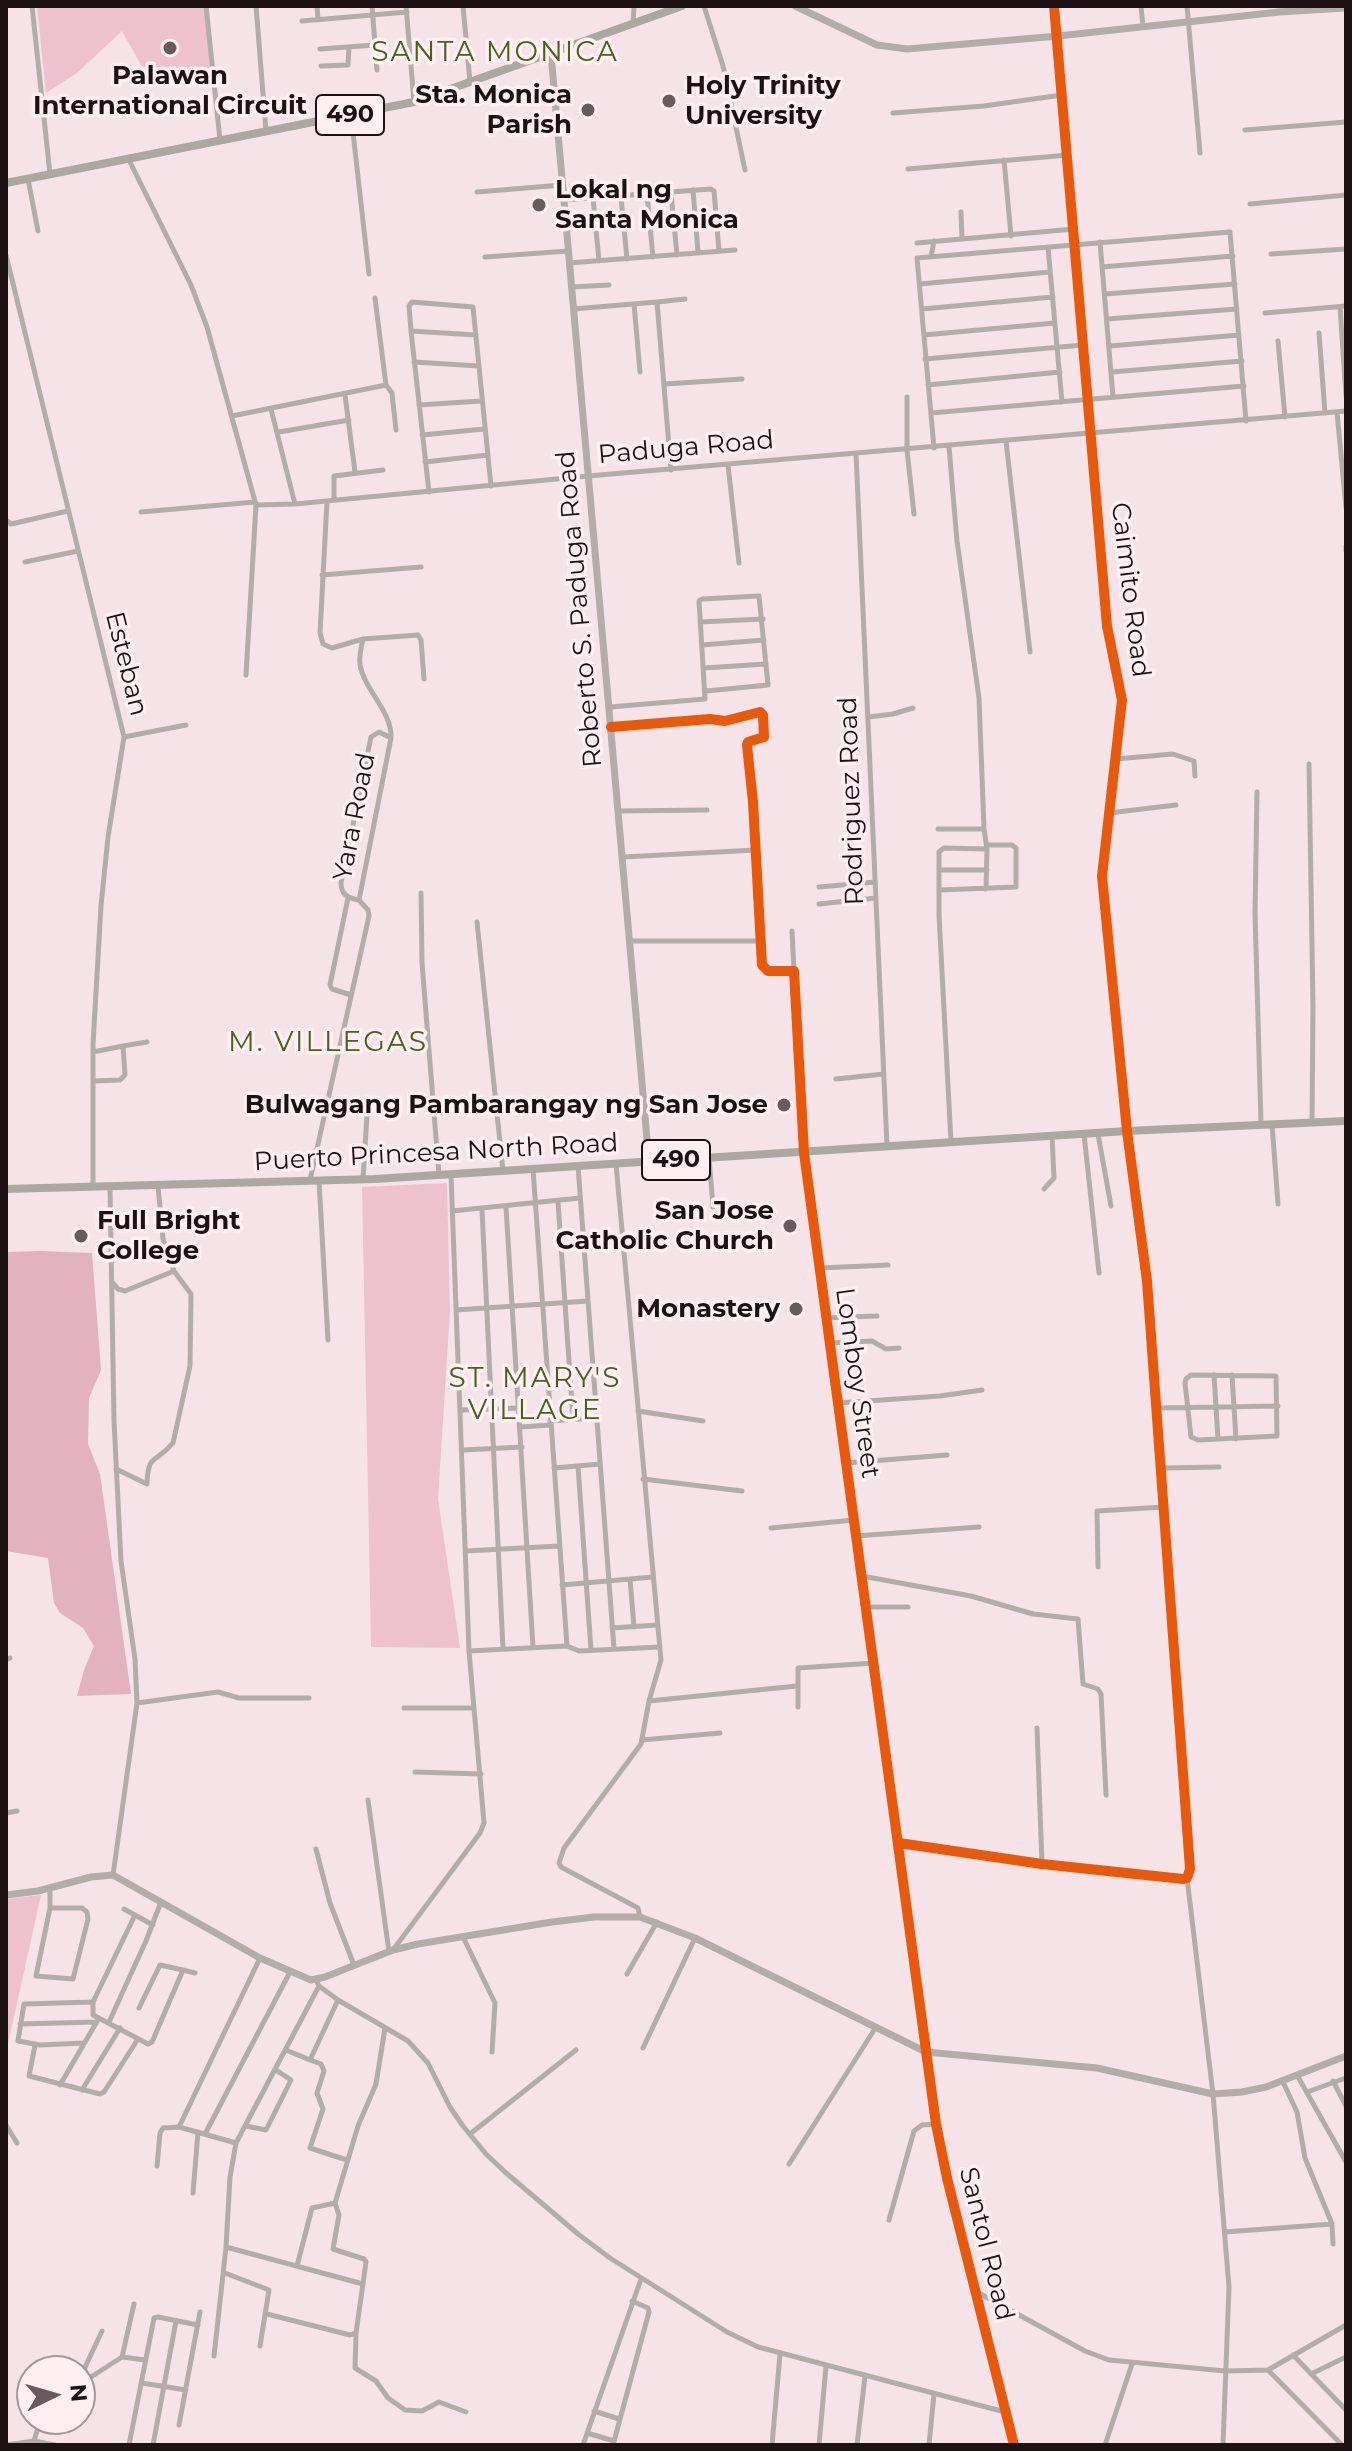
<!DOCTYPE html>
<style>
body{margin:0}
#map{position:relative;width:1352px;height:2451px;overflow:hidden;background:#f5e3e8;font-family:Montserrat,sans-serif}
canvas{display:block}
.frame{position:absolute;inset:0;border:8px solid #1e1114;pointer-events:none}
.north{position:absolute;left:16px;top:2355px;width:80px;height:80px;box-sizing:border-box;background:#ffeef2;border:2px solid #a59699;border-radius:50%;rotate:85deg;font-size:22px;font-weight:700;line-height:32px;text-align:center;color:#1e1114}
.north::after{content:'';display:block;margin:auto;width:28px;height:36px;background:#695a5e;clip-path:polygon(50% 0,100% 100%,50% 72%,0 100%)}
</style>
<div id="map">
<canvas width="1352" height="2451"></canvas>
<div class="frame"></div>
<div class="north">N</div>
</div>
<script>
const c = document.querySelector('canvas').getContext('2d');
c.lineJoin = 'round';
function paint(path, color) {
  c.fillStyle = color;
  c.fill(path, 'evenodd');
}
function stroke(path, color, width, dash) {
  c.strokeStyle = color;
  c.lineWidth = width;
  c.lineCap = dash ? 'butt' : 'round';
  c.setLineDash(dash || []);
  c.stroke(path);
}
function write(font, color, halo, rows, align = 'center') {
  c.font = font + ' Montserrat,sans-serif';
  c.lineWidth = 7;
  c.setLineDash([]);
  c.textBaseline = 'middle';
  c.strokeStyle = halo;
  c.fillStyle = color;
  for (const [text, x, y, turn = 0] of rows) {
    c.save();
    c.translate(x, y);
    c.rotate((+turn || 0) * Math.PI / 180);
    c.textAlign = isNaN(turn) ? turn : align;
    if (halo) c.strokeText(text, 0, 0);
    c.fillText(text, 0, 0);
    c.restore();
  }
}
paint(new Path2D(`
 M37,6H205L211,80L168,86L141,65L122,31L77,73L46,93Z
 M447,1183L450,1311L438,1499L460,1648L371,1647L362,1187Z
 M41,1895L6,2053V1899Z`), '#edc2ce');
paint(new Path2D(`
 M41,1251L92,1253L101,1370L89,1398L88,1444L100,1474L131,1694L77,1696L84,1670L94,1646L83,1628L60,1613L54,1603L48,1558L6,1551V1252Z`), '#e3b2c0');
stroke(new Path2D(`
 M32,6L50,174
 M206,6L220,140
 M256,6L266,131
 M317,6L318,20
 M372,6L377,70
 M406,6L414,102
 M463,6L470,82
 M704,6L723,66L745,170
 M1141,6L1143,27
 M1187,6L1200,153
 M302,21L407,12
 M633,24L634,6
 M320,49L375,45
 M321,66L348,65L349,47
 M893,113L984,106L1062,95
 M351,115L369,274
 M1245,130L1346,122
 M129,160L191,285L207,327L256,505L246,675
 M1004,160L1011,236
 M908,169L1068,155
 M28,179L38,231
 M693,190L698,252
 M477,192L562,185
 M671,193L677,255
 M647,195L653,257
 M621,197L627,259
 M593,198L599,261
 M564,200L711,189L714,191L719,251
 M1250,204L1346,195
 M961,212L962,239
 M1100,242L1113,397
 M917,243L1074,229
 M1048,247L1062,402
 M1271,254L1346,249
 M6,255L124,737L108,837L101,906L93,1044V1186
 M485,257L568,251
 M931,257L934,241
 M569,263L735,250
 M1102,267L1233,256
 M920,284L1050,272
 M571,287L609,285
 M1105,294L1235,284
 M657,302L685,299
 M634,304L640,372
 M1340,307L1346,396
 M573,309L657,302L671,470
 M922,309L1053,297
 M1265,313L1346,306
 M1107,319L1237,309
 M411,331L476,335
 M1319,333L1325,413
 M924,335L1055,323
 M1278,341L1285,417
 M1110,346L1239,335
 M925,359L1083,345
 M414,362L479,366
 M1112,372L1242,361
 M665,384L742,379
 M386,385L392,393L396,430
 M928,385L1060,372
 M345,395L355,472
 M907,397V450L914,514
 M419,405L481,401
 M271,409L295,504
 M1337,412L1346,508
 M931,413L1244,386
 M232,416L386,385L375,298
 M279,432L349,420
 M422,435L484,429
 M1006,441L1030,652
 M949,447L957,541L979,698L984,829L987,849L986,889
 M934,448L917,258L1230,232L1246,421
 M856,454L887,1146
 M425,462L488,455
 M728,465L739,563
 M429,492L411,331L409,306L412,302L473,307L491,486
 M334,500V476L383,470
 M327,501L320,633L323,644L332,648L363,639L418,635L421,640L424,679
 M256,505L295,504L588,476L1346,411
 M141,512L255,502
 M6,520L11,524L68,511
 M1346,546V551
 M25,562L78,551
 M322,575L421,567
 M700,622L763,619
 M702,645L764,640
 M704,668L766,664
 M610,707L705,699L699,601L702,599L759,596L768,685L706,691
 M868,717L893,714L913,708
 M611,727L710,719L725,721L760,712L763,715L764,737L748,742L747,745L753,802L762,965L768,971H794L804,1153L936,2124L947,2178L1014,2445
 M124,737L186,725
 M1116,759L1173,754L1194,761L1195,776
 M1309,764L1313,1006L1312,1122
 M1257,792L1255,913L1261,1124
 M619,811L707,810
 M1109,813L1176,805
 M938,829H984
 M623,857L756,850
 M939,870H987
 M819,887L875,882
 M939,890L1016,887V848L1012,845H987
 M421,893L422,963L439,1175
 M348,898L330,985L332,989L351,995
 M359,900C348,898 341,895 341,883L371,737L379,732L391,738
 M819,904L876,898
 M477,922L503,1171
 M792,931L794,971
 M630,941H760
 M123,1046L147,1042
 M93,1052L123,1046L125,1075L120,1080L93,1081
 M836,1079L884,1074
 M1272,1124L1278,1204
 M1084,1134L1099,1273
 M1098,1134L1111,1206
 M951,1142L939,915V852L944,848L987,849
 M709,1158L713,1207
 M616,1164L661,1660L649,1701L641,1744L564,1848L559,1863L561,1867L638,1908L640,1917
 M578,1166L614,1649
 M533,1169L567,1646
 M363,1179L367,1115
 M310,1180L369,916L368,910L359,900L391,738C392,711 365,691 360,665C359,656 361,647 363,639
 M319,1181L328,1340
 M110,1187L114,1421L121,1561L135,1659L137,1703L113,1875
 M1044,1189L1054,1178L1052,1136
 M558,1202L573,1419
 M506,1207L533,1647
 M482,1209L503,1649
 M452,1211L580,1198
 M820,1268L888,1265
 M112,1282L118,1289L125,1291L174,1271
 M456,1310L588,1301
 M826,1318L877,1316
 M829,1343L872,1341L886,1349L899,1348
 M1191,1375L1276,1376L1277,1436L1198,1440L1191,1437L1185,1383L1186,1379Z
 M1214,1375L1218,1439
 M1232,1375L1236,1439
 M838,1403L940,1396L982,1390
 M1157,1408L1278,1406
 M461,1410L519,1408
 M638,1411L703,1421
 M550,1421L596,1418
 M520,1427L551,1425
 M463,1450L522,1447
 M846,1463L947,1455
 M578,1466L591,1650
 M554,1468L600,1464
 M1163,1468L1219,1467
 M116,1469L147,1484C148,1452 156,1464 173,1443L190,1366L191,1294L174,1271L163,1239L158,1186
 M643,1479L742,1491
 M771,1528L854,1520
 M856,1536L979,1527
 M466,1551L559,1546
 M1098,1567L1097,1511L1164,1507
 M862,1576L971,1596L1033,1614L1078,1619L1083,1684L1098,1689L1101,1694L1106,1795
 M630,1579L634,1627
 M562,1585L653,1577
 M866,1607H908
 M612,1628L657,1625
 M469,1651L567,1646L579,1651L660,1647
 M6,1660L10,1658
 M649,1701L797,1686
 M137,1703L218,1692L239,1698H309
 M798,1707V1668L874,1663
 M404,1708H474
 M1037,1728L1042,1864
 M642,1740L720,1733
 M415,1772L481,1774
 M368,1800L389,1952
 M6,1813L17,1811
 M899,1843L1042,1864L1183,1879L1187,1878L1190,1869L1147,1281L1127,1131L1102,876L1122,700L1107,626L1054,6
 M316,1849L330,1903L354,1965
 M1187,1878L1213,2094L1229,2287L1223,2445
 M50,1908H82L87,1912L88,1919L73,1979L36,1976L50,1908V1889
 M124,1909L153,1925
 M463,1937L495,2003L492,2052
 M393,1950L480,1833L484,1823L469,1651L451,1175
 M627,1974L657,1922
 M316,1980L319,1986L338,2000L408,2041L428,2063L450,2107L463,2126L486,2154L505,2172L578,2234L610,2258L727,2332L758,2347L1005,2412
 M319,1986L236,2143L230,2177L226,2247L363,2284
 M93,2002V2015L148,2044L152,2042L183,1970L195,1973
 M139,2008L160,1965L183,1970
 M109,2022L146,1941L161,1902
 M20,2024L96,2022
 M84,2043L40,2045L18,2041L24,2004L93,2002L135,1915
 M35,2045L29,2076L100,2094L104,2092L138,2039
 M643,2048L695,1938
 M286,2050L310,2060L338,2000
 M310,2060L321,2064L324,2071L317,2093L323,2109L310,2148L347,2160
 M1297,2075L1346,2162
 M1333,2081L1346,2106
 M1283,2082L1297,2112L1305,2158L1332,2224L1333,2244
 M60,2085L99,2018
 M82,2090L120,2028
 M1307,2092L1346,2078
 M6,2125L17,2143
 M246,2126L266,2130L291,2080L276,2070
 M179,2127L260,1958
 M205,2134L290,1972
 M470,2134L576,2050
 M789,2164L876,2027
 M157,2166L160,2133L163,2128L179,2127L236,2143
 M193,2193L198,2132
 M889,2220L914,2131L922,2125L936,2124
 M1225,2232L1332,2224
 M297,2266L312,2208L335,2203
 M225,2273L269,2290L260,2346
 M977,2292L1085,2351L1109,2360L1225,2371L1268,2370L1342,2445
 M267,2314L350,2335L356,2333L366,2262L364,2259L333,2249L339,2215L335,2203L358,2126L376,2084L385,2028
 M356,2334L355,2368L376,2381L388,2398L405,2410L422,2411L439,2402L466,2412
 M1293,2355L1346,2410
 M214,2356L226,2247
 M122,2357L145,2360
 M1268,2370L1346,2325
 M1311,2374L1346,2357
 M80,2378L102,2331
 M142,2383L186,2390
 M80,2384L122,2357L134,2304
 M594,2411L619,2419
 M179,2425L200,2312
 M587,2433L614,2441
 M34,2441L39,2424L44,2419
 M1106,2442L1132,2364
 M6,2445L34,2441L55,2445
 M129,2445L154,2318L158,2317L198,2325
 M153,2445L176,2321
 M583,2445L641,2279
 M613,2445L649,2312L648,2308L632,2301
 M772,2445L780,2354
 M819,2445L826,2366
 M857,2445L865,2376
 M929,2445L934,2394`), '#b2ada9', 5);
stroke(new Path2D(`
 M795,6L877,45L907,49L1058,36L1279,12L1346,8
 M551,54L649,1162
 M6,1895L38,1891L91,1877L113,1875L260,1958L311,1980L325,1977L393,1950L418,1944L552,1922L594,1917H640L695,1938L926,2052L1097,2068L1213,2094L1242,2092L1266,2087L1346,2056`), '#b2ada9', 7);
stroke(new Path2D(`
 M6,183L414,102L682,6
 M6,1189L375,1179L1127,1131L1346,1121`), '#aba7a1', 8);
stroke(new Path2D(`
 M611,727L710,719L725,721L760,712L763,715L764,737L748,742L747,745L753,802L762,965L768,971H794L804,1153L936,2124L947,2178L1014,2445
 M899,1843L1042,1864L1183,1879L1187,1878L1190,1869L1147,1281L1127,1131L1102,876L1122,700L1107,626L1054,6`), '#e8590c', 10);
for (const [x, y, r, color] of [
 [170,48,8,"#695a5e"],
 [669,101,8,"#695a5e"],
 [588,110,8,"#695a5e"],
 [539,205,8,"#695a5e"],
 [784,1105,8,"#695a5e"],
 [790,1226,8,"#695a5e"],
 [81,1236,8,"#695a5e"],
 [796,1309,8,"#695a5e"]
]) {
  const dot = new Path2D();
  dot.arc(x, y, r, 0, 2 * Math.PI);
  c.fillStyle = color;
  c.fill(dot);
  stroke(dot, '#ffeef2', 3);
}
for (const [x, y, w] of [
 [350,115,68],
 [676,1160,68]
]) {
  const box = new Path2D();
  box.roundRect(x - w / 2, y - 20, w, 40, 6);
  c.fillStyle = '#ffeef2';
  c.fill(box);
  stroke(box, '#1e1114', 2);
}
write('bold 24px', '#1e1114', null, [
 ["490",350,115],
 ["490",676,1160]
]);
write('bold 26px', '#1e1114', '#ffeef2', [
 ["Palawan",170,76,"center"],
 ["International Circuit",170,106,"center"],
 ["Holy Trinity",685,86,"left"],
 ["University",685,116,"left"],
 ["Sta. Monica",572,95],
 ["Parish",572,125],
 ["Lokal ng",555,190,"left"],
 ["Santa Monica",555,220,"left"],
 ["Bulwagang Pambarangay ng San Jose",768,1105],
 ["San Jose",774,1211],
 ["Catholic Church",774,1241],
 ["Full Bright",97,1221,"left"],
 ["College",97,1251,"left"],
 ["Monastery",780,1309]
], 'right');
write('26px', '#1e1114', '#ffeef2', [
 ["Paduga Road",686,448,-5],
 ["Caimito Road",1130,590,83],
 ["Roberto S. Paduga Road",580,609,-95],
 ["Esteban",126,664,76],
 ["Rodriguez Road",852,801,-92],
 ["Yara Road",355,817,-79],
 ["Puerto Princesa North Road",436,1153,-3],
 ["Lomboy Street",857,1383,82],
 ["Santol Road",986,2244,76]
]);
c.letterSpacing = '2px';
write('28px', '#46621e', '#ffeef2', [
 ["SANTA MONICA",495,53],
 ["M. VILLEGAS",328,1043],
 ["ST. MARY'S",535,1379],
 ["VILLAGE",535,1411]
]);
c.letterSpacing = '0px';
</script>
